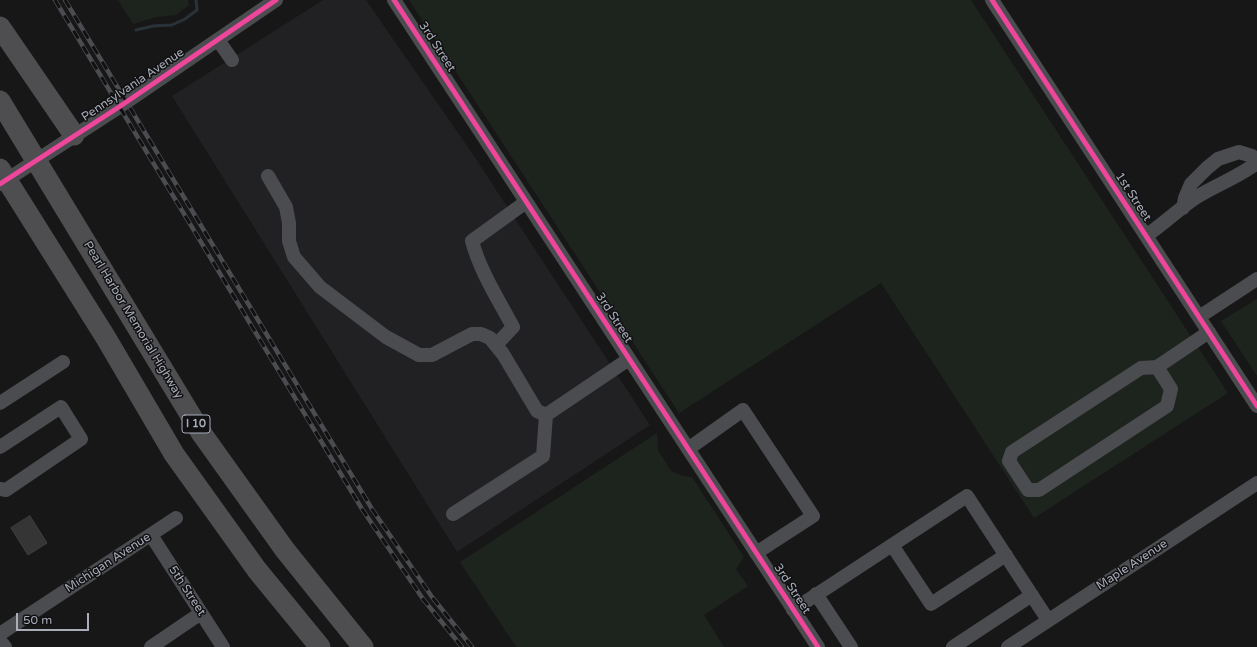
<!DOCTYPE html>
<style>
body{margin:0}
#map{position:relative;width:1257px;height:647px;overflow:hidden;background:#171717;font-family:"Varela Round",sans-serif}
canvas{display:block}
.scale{position:absolute;left:16px;top:613px;width:73px;height:18px;box-sizing:border-box;border:2px solid #a8adb8;border-top:0;padding-left:5px;font-size:12px;line-height:14px;white-space:nowrap;color:#a8adb8;-webkit-text-stroke:3px #111113;paint-order:stroke}
</style>
<div id="map">
<canvas width="1257" height="647"></canvas>
<div class="scale">50 m</div>
</div>
<script>
const c = document.querySelector('canvas').getContext('2d');
c.lineJoin = 'round';
function paint(path, color) {
  c.fillStyle = color;
  c.fill(path, 'evenodd');
}
function stroke(path, color, width, dash) {
  c.strokeStyle = color;
  c.lineWidth = width;
  c.lineCap = dash ? 'butt' : 'round';
  c.setLineDash(dash || []);
  c.stroke(path);
}
function write(font, color, halo, rows, align = 'center') {
  c.font = font + ' "Varela Round",sans-serif';
  c.lineWidth = 3;
  c.setLineDash([]);
  c.textBaseline = 'middle';
  c.strokeStyle = halo;
  c.fillStyle = color;
  for (const [text, x, y, turn = 0] of rows) {
    c.save();
    c.translate(x, y);
    c.rotate((+turn || 0) * Math.PI / 180);
    c.textAlign = isNaN(turn) ? turn : align;
    if (halo) c.strokeText(text, 0, 0);
    c.fillText(text, 0, 0);
    c.restore();
  }
}
paint(new Path2D(`
 M323,0H366L472,153L650,425L457,552L172,96Z`), '#212123');
paint(new Path2D(`
 M118,0H188L189,5L176,15L156,17L133,24Z
 M409,0H971L1228,393L1034,518L881,283L679,413Z
 M1257,299V376L1221,321Z
 M657,433L658,450L671,471L684,476L692,477L744,557L736,569L748,586L704,615L724,647H517L508,635L460,562Z`), '#1d241e');
stroke(new Path2D(`
 M136,30L153,26L172,25L185,19L197,10L196,0`), '#2a3239', 3);
const building = new Path2D(`
 M30,516L47,543L28,555L11,528Z`);
paint(building, '#353536');
stroke(building, '#3f4043', 1);
stroke(new Path2D(`
 M394,0L818,647
 M992,0L1257,406
 M218,40L232,60
 M268,176L286,207L289,223V241L294,257L320,287L386,337L419,355H432L472,334H481L490,338L503,354L537,411L546,415L629,359
 M0,184L119,107L276,0
 M1146,236C1163,224 1178,210 1195,198C1214,186 1236,178 1254,165V161L1252,156L1239,152L1218,159L1207,168L1191,184L1185,198L1183,208
 M1199,317L1257,279
 M496,345L513,327C498,299 480,271 472,241L526,202
 M1157,367L1171,389L1167,406L1039,490H1028L1009,461L1012,452L1141,368L1157,367L1209,332
 M0,403L63,362
 M0,447L61,407L81,439L6,490L0,489
 M688,449L743,410L813,516L756,553
 M453,514L543,456L546,415
 M151,535L223,647
 M892,545L931,604L1006,555
 M816,594L851,647
 M793,610L967,496L1048,620
 M0,634L176,518
 M0,641L5,647
 M151,647L201,613
 M953,647L1032,595
 M1008,647L1257,483`), '#4b4c50', 14);
stroke(new Path2D(`
 M0,27L74,135
 M0,101L202,434L285,550L363,647
 M0,169L106,338L174,454L257,570L320,647`), '#4e4e51', 21);
const rail = new Path2D(`
 M55,0L362,509L423,599L462,647
 M65,0L372,509L432,597L472,647`);
stroke(rail, '#4b4c4f', 4.5);
stroke(rail, '#111113', 3, [9]);
stroke(new Path2D(`
 M394,0L818,647
 M992,0L1257,406
 M0,184L119,107L276,0`), '#ed469a', 5);
for (const [x, y, w] of [
 [196,424,28]
]) {
  const box = new Path2D();
  box.roundRect(x - w / 2, y - 9, w, 18, 3);
  c.fillStyle = '#111113';
  c.fill(box);
  stroke(box, '#a8adb8', 1);
}
write('bold 11px', '#a8adb8', null, [
 ["I 10",196,424]
]);
write('12px', '#a8adb8', '#111113', [
 ["3rd Street",437,47,57],
 ["Pennsylvania Avenue",133,85,-34],
 ["1st Street",1133,197,57],
 ["3rd Street",614,318,57],
 ["Pearl Harbor Memorial Highway",133,320,59],
 ["Michigan Avenue",108,563,-33],
 ["Maple Avenue",1132,565,-33],
 ["3rd Street",792,589,57],
 ["5th Street",187,591,57]
]);
</script>
